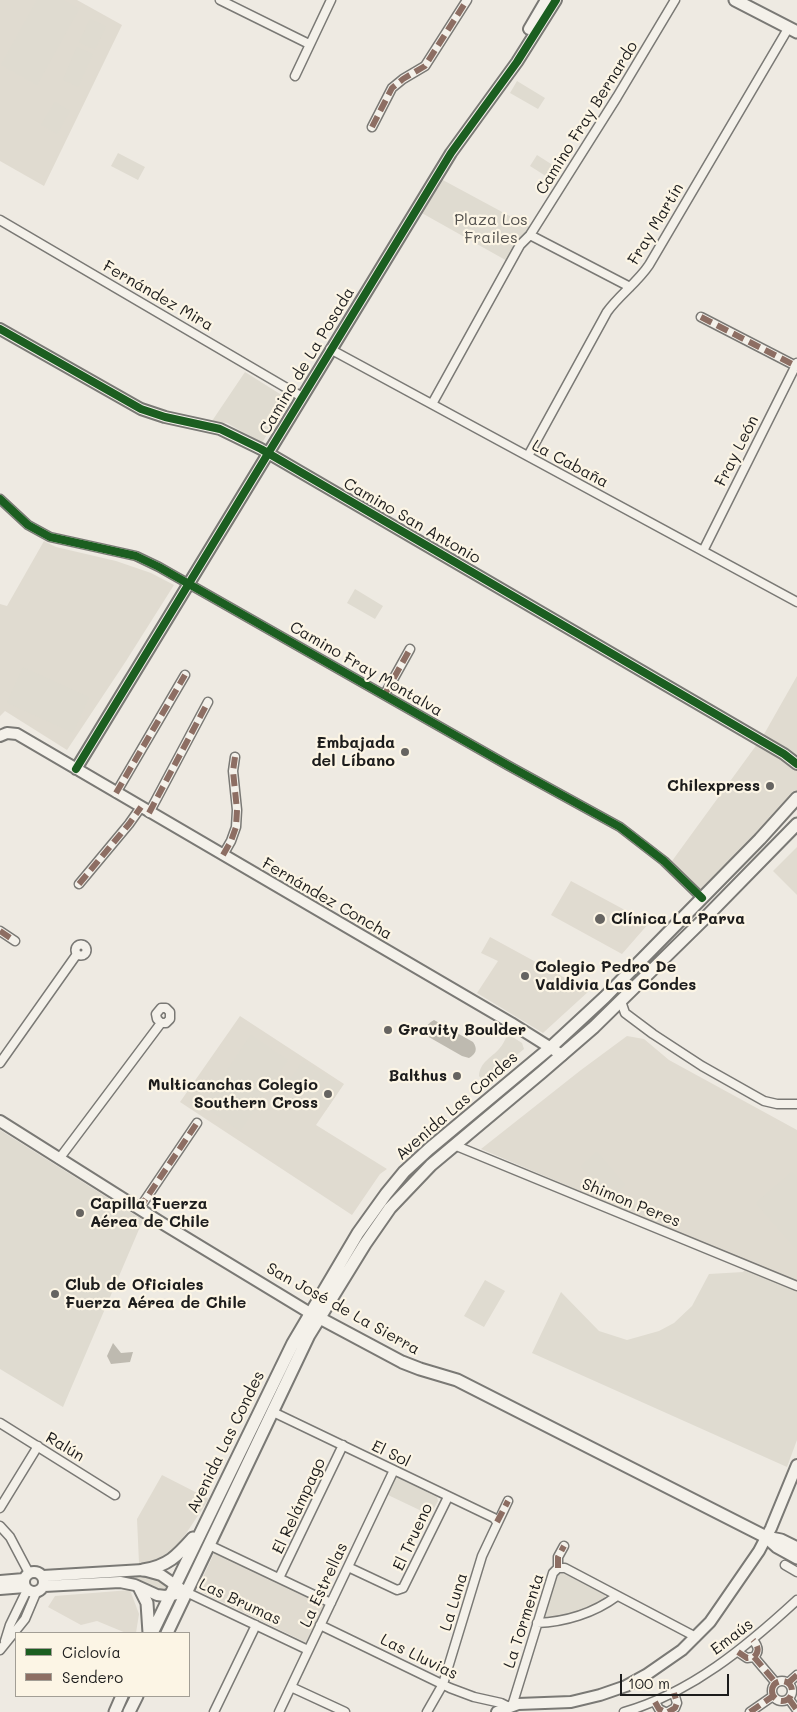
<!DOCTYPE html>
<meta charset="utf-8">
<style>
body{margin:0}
#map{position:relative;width:797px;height:1712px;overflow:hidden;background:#eeeae2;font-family:Mali,sans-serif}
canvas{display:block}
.legend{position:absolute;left:15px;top:1632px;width:175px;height:65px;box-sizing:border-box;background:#fcf5e5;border:1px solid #a29e95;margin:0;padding:6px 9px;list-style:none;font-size:15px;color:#1c1c1c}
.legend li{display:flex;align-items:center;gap:10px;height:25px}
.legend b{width:25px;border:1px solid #a29e95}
.scale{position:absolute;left:620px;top:1674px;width:109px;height:22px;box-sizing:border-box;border:2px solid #1c1c1c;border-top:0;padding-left:6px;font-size:15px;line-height:18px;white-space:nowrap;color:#1c1c1c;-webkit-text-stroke:4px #fcf5e5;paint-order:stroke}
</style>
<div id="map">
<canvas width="797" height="1712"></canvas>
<ul class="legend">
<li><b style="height:6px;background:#1b5e20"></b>Ciclovía</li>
<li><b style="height:6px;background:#8d6e63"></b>Sendero</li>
</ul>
<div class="scale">100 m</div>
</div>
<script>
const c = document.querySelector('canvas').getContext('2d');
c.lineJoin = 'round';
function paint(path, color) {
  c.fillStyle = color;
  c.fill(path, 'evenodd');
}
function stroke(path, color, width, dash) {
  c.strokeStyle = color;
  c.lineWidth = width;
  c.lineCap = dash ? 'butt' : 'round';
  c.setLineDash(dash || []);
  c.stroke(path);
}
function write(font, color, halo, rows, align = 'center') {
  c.font = font + ' Mali,sans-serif';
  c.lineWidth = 4.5;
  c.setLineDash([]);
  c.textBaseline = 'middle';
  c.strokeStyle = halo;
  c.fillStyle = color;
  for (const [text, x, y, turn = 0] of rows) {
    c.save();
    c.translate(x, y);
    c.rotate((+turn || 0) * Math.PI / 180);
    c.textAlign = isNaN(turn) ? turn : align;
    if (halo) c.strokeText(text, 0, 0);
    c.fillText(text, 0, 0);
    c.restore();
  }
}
paint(new Path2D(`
 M0,0H77L122,25L44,186L0,161Z
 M44,541L56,547L116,561L151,573L174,585L126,661L67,750L5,711L0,716V604L7,606Z
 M797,676V792L699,892L672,861L763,736Z
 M797,847V895L773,871Z
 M571,881L649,923L622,954L551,915Z
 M490,937L589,991L543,1033L477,993L498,961L481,953Z
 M240,1016L344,1084L316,1125L387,1169L380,1174L352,1215L180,1102Z
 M627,1036L644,1039L669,1060L797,1130V1283L481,1149L581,1070Z
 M162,1475L209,1499L179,1544L162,1557L140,1565L139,1563L137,1519Z
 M215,1551L325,1605L307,1643L197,1590Z
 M130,1590L139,1614L136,1633H126L97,1621L81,1625L48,1607L55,1596Z`), '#e0dbd0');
paint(new Path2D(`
 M37,0H63L79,9L37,85L1,65Z
 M90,19L106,26L95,50L79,43Z
 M77,47L93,54L78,87L63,80Z
 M517,81L545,98L538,109L510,93Z
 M55,102L70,111L57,134L41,125Z
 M118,153L145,167L138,180L111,166Z
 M537,155L559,169L552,180L530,166Z
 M441,179L530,227L509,262L420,212Z
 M245,372L288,399L262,443L227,423L212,421Z
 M355,589L383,606L375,619L347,603Z
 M23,667L89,697L73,733L7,703Z
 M508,1034L522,1043L524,1049L484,1082L479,1076C480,1062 491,1058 499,1049C503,1045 505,1039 508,1034Z
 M251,1035L288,1060L240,1131L203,1105Z
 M303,1060L315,1068L300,1093L287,1085Z
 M316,1069L328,1077L313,1101L301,1093Z
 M329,1078L342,1086L326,1110L314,1102Z
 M0,1130L143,1220L63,1407L0,1369Z
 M597,1152L625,1185L609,1199L581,1166Z
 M792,1172L797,1177V1250L756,1203Z
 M749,1264L797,1283V1440L787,1467L532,1353L561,1292L599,1331L627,1340L659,1331L674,1323L692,1306L709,1274L743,1272Z
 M485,1280L505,1291L484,1327L464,1316Z
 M397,1477L437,1497L438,1501L430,1515L388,1495L394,1479Z
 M133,1574C146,1573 157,1576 166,1584L167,1587L164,1591C153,1593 138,1584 133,1574Z
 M559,1574H565L605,1595V1598C592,1608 561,1618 545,1617L544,1615L555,1580Z`), '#dfdbd0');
paint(new Path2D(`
 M434,1020L473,1042C478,1049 476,1054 469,1058L462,1056L427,1036C423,1029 427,1024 434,1020Z
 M113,1343L121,1353L133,1352L130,1362L111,1364L107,1356Z`), '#bebab0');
const minor = new Path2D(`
 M220,0L309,44
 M295,76L331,0
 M372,127L392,88L403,79L425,66L467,0
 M0,220L302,397
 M530,235L630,287
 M701,317L796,366
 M330,349L797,602
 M432,404L520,245L530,235L617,97L675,0
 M528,456L607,312C619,295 637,283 649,265L789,27
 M0,499L28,525L50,537L136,556L159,567L509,766L620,827L664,861L702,898
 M703,551L797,363
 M385,694L410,649
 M116,793L185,675
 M149,813L208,702
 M223,855L231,841L236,827L237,810L233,771L235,757
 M79,884L129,824L141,807
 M0,931L15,941
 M75.5 950a5.5 5.5 0 1 1 11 0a5.5 5.5 0 1 1-11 0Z
 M621,1001L625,1013L653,1034L702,1066L764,1101L777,1104H797
 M0,1063L77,954
 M454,1145L797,1286
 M59,1159L161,1023H166L170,1019V1012L166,1008H161L156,1014L157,1019L161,1023
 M139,1209L197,1123
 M273,1412L494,1518L497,1522
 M0,1423L115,1495
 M0,1508L38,1446
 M0,1526L10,1537L29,1573
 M209,1545L331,1603
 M785,1565L797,1572
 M348,1567L397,1590L403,1588L448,1497
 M558,1568H565L696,1637
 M558,1568V1557L564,1546
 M279,1578L343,1445
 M186,1592L308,1650
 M537,1623C565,1622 594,1613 617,1596
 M320,1625L450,1688L474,1697L501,1703L509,1707
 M5,1641L10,1625L27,1590
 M0,1650L25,1619L36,1593
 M738,1652L747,1658L754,1657C760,1651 758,1646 753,1640
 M754,1657L776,1683
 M772 1691a10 10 0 1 1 20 0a10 10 0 1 1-20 0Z
 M788,1683L797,1675
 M291,1687L345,1712
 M789,1699L797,1710
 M655,1702L659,1709L665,1712
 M512,1706L553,1573L558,1568
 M214,1712L256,1625
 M279,1712L394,1470
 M427,1712L443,1684L482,1556L508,1501
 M624,1712C691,1693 746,1647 797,1600
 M668,1712L675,1708L677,1703L674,1693
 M750,1712L773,1696`);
const tertiary = new Path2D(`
 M529,29L546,0
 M0,329L141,409L165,417L220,429L261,449L784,754L797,764
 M0,736L7,733L17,734L511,1023L562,1055
 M76,769L451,153L517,62L556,0
 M0,1121L165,1225L310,1313
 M24 1582a10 10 0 1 1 20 0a10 10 0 1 1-20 0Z
 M43,1576L143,1570L161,1575L181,1589
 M0,1581L24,1579
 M44,1586L120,1582L135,1585L157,1595L165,1596L177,1594
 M0,1589L25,1587
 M497,1712L518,1704L571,1702L600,1695L626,1686L646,1675L682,1650L710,1622L759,1551L771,1528L797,1465`);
const secondary = new Path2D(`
 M735,0L797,32
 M314,1315L402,1362L420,1369L457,1380L766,1537L781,1540L797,1548
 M766,1537L777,1547L797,1558
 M143,1570C168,1566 177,1556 193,1538
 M140,1589L147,1603L149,1633
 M152,1633L293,1343L358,1233L386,1194L404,1172L429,1149L550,1048L605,997L760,839L797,798
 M167,1633L309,1335L365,1244L390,1208L431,1165L542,1072L594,1027L704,919L797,824
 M115,1712L122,1696
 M129,1712L137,1696`);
stroke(minor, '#7a7975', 11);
stroke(tertiary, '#7a7975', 14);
stroke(secondary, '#7a7975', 15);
stroke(minor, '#f4f1ea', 8);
stroke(tertiary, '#f4f1ea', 10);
stroke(secondary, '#f4f1ea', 11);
stroke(new Path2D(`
 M372,127L392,88L403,79L425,66L467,0
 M701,317L796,366
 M385,694L410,649
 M116,793L185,675
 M149,813L208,702
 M223,855L231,841L236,827L237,810L233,771L235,757
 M79,884L129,824L141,807
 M0,931L15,941
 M139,1209L197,1123
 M497,1522L508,1501
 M558,1568V1557L564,1546
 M738,1652L747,1658L754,1657C760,1651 758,1646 753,1640
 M754,1657L776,1683
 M772 1691a10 10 0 1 1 20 0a10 10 0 1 1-20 0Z
 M788,1683L797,1675
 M789,1699L797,1710
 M655,1702L659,1709L665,1712
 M668,1712L675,1708L677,1703L674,1693
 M750,1712L773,1696`), '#8d6e63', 6, [12, 6]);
stroke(new Path2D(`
 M0,329L141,409L165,417L220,429L261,449L784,754L797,764
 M0,499L28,525L50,537L136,556L159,567L509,766L620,827L664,861L702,898
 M76,769L451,153L517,62L556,0`), '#1b5e20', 8);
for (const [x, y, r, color] of [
 [405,752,5,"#666461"],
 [770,786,5,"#666461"],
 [600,919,6,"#666461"],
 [525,976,5,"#666461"],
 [388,1030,5,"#666461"],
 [457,1076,5,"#666461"],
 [328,1094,5,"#666461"],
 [80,1213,5,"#666461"],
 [55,1294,5,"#666461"]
]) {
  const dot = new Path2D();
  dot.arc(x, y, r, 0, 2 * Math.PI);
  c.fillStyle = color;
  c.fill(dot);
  stroke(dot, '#fcf5e5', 2);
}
write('16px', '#1c1c1c', '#fcf5e5', [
 ["Camino Fray Bernardo",587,118,-58],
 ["Fray Martín",656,224,-59],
 ["Fernández Mira",158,296,30],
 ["Camino de La Posada",307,361,-59],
 ["Fray León",737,451,-63],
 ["La Cabaña",570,464,28],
 ["Camino San Antonio",412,521,30],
 ["Camino Fray Montalva",366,669,30],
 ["Fernández Concha",327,899,30],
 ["Avenida Las Condes",457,1106,-41],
 ["Shimon Peres",631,1203,22],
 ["San José de La Sierra",343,1309,29],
 ["Avenida Las Condes",226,1442,-64],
 ["Ralún",65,1447,31],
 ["El Sol",391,1454,26],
 ["El Relámpago",299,1506,-65],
 ["El Trueno",413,1537,-65],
 ["La Estrellas",324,1585,-65],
 ["Las Brumas",240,1602,25],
 ["La Luna",454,1602,-73],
 ["La Tormenta",524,1621,-72],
 ["Emaús",732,1637,-37],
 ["Las Lluvias",419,1657,26]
]);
write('16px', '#53514e', '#fcf5e5', [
 ["Plaza Los",491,220],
 ["Frailes",491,238]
]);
write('bold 16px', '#1c1c1c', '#fcf5e5', [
 ["Embajada",395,743,"right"],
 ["del Líbano",395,761,"right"],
 ["Chilexpress",760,786,"right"],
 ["Clínica La Parva",611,919],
 ["Colegio Pedro De",535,967],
 ["Valdivia Las Condes",535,985],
 ["Gravity Boulder",398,1030],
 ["Balthus",447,1076,"right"],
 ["Multicanchas Colegio",318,1085,"right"],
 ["Southern Cross",318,1103,"right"],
 ["Capilla Fuerza",90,1204],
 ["Aérea de Chile",90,1222],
 ["Club de Oficiales",65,1285],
 ["Fuerza Aérea de Chile",65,1303]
], 'left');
</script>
